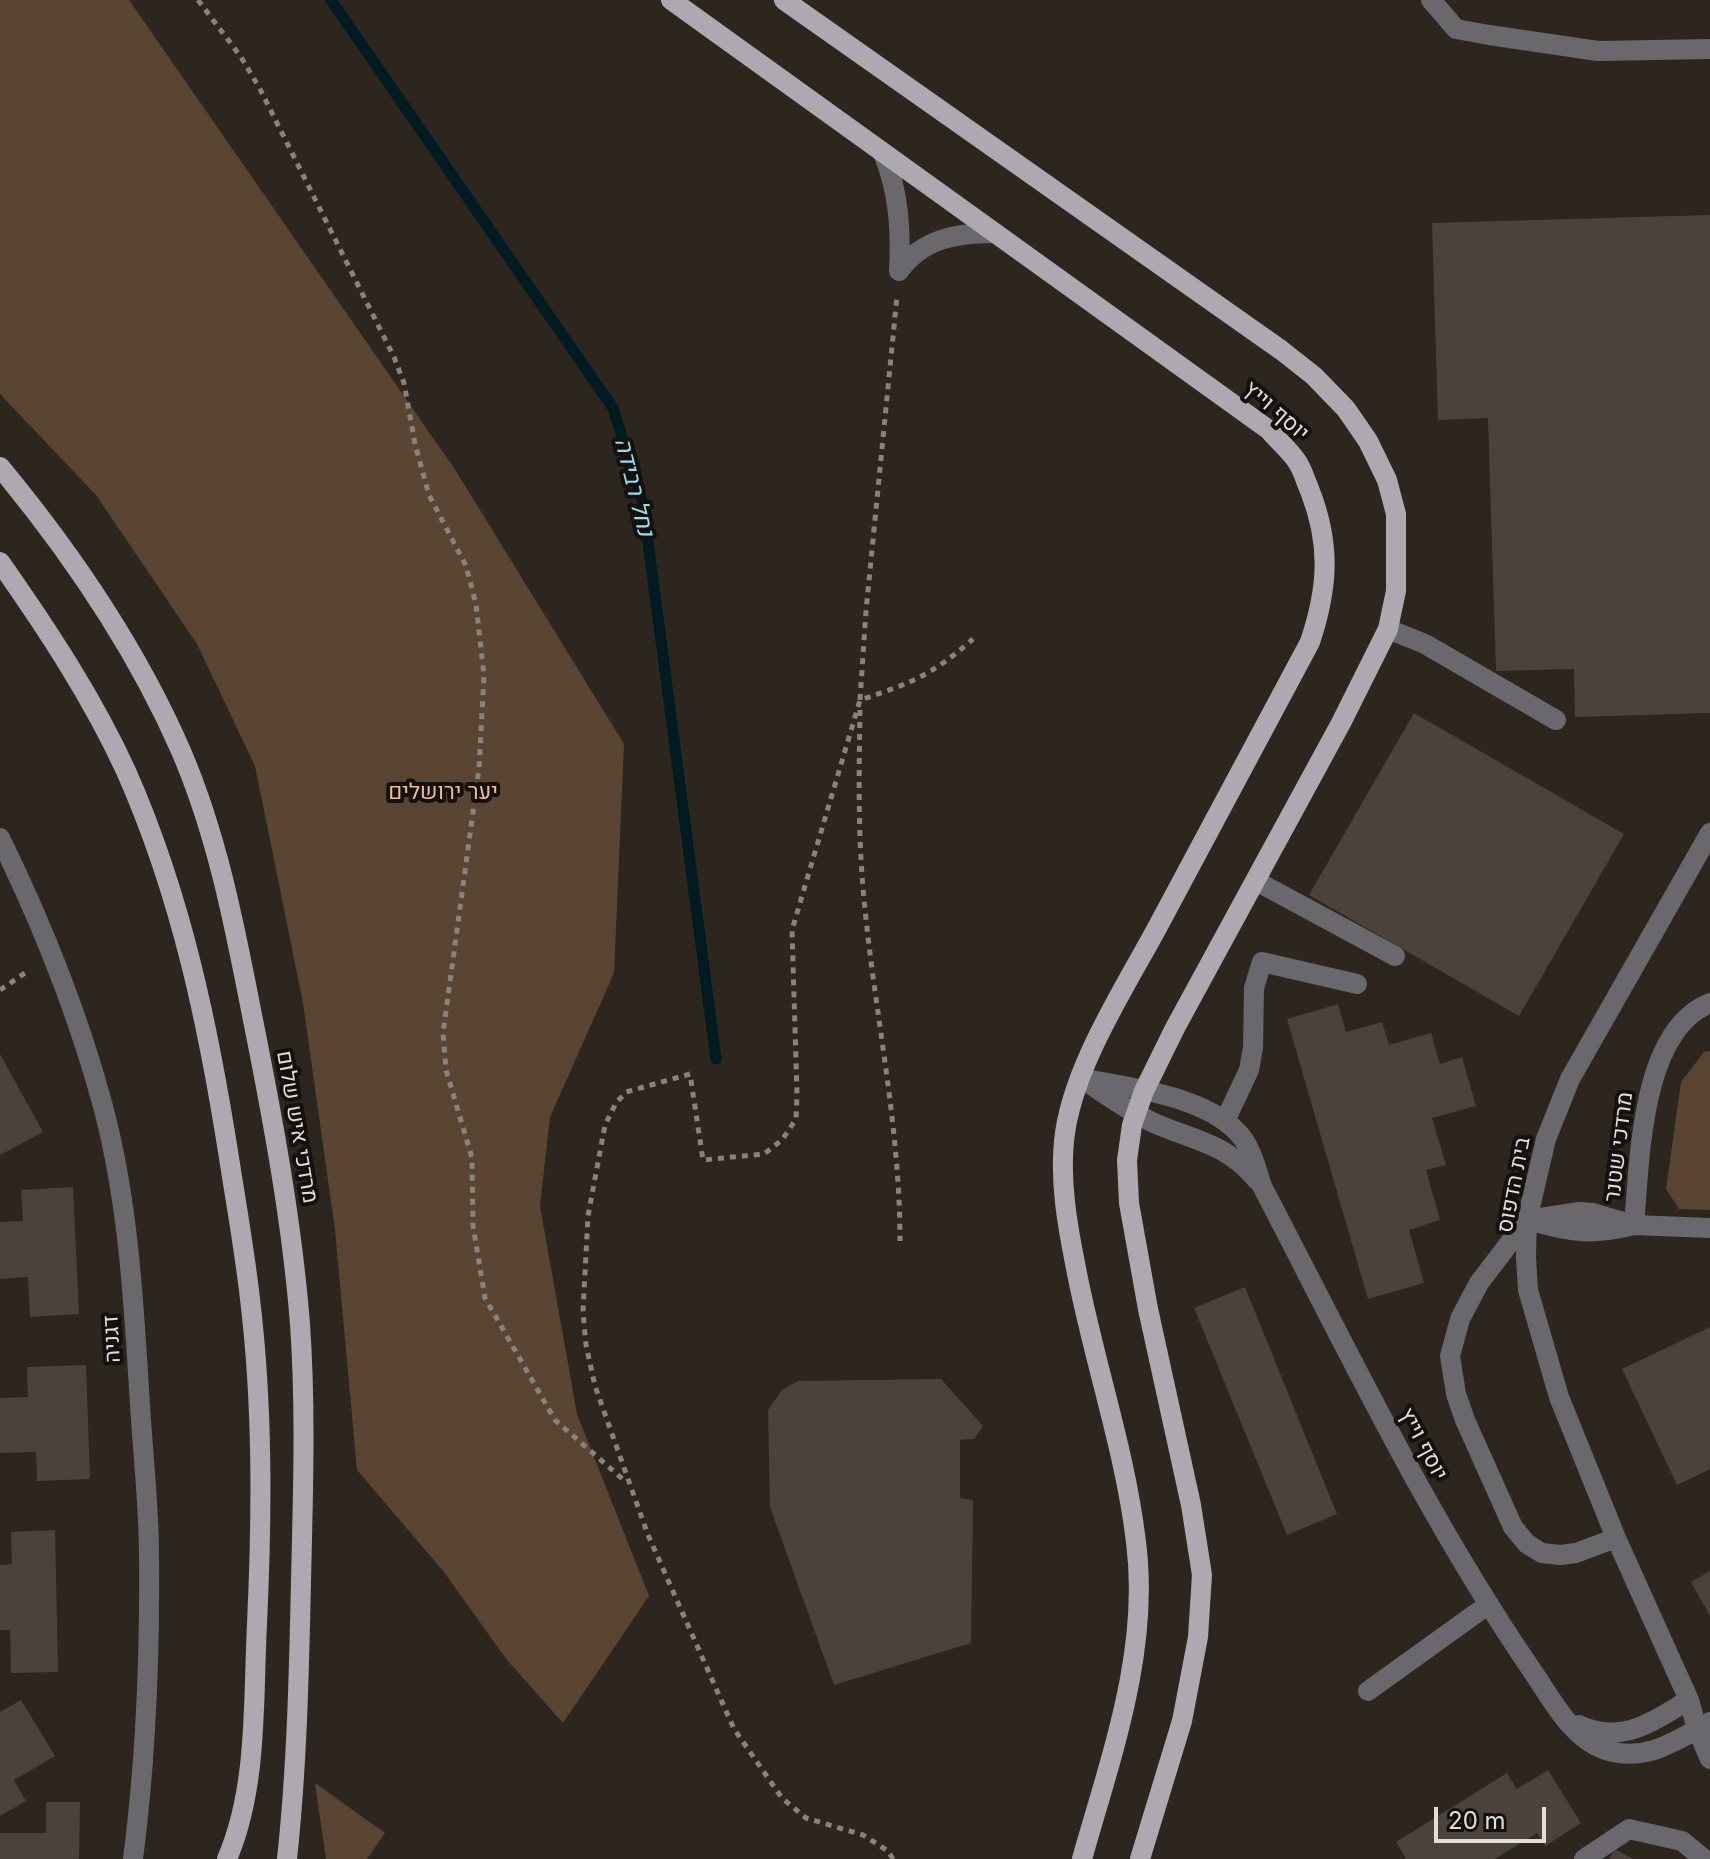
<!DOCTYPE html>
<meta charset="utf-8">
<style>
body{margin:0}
#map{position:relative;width:1710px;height:1859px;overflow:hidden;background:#2d261f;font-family:Inter,sans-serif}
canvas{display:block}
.scale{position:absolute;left:1434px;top:1807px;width:112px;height:36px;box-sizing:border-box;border:4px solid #e3deda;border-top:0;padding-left:10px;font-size:24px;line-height:28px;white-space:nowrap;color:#e3deda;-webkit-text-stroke:6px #13100d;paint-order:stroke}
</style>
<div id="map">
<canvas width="1710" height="1859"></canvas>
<div class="scale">20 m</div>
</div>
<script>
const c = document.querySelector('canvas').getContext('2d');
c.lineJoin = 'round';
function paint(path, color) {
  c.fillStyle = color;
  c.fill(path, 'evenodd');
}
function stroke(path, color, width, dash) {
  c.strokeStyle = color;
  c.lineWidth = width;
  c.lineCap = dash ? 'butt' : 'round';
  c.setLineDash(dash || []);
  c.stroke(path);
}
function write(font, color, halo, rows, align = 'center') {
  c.font = font + ' Inter,Heebo,sans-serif';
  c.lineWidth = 8;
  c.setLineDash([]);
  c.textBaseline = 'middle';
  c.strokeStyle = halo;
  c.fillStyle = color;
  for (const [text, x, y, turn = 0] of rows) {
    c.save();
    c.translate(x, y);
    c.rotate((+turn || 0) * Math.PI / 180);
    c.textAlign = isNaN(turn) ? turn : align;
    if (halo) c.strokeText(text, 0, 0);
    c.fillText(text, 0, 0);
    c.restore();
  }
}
paint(new Path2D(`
 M0,0H129L456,471L624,744L614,973L550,1117L540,1206L577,1414L649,1596L563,1723L507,1660L444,1572L357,1470L335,1230L303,1003L255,766L197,644L96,495L0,394Z
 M1710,1051V1210L1679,1209L1666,1189L1681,1082L1704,1052Z
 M315,1783L385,1833L367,1859H326Z`), '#5a4532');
stroke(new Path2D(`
 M331,0L613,408L643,504L716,1059`), '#021a21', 11);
paint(new Path2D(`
 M1710,215V713L1575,717L1574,669L1496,671L1488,418L1438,420L1432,223Z
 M1414,713L1624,834L1519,1016L1309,895Z
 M1338,1004L1346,1032L1382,1022L1389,1045L1431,1033L1440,1064L1462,1057L1476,1106L1432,1118L1446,1165L1426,1170L1440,1220L1409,1230L1424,1283L1368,1299L1287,1019Z
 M0,1054L43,1132L0,1155Z
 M73,1187L79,1314L30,1317L28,1277L0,1279V1222L23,1221L21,1190Z
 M1245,1287L1337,1514L1287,1535L1194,1308Z
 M1710,1327V1469L1677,1485L1622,1369Z
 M86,1365L90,1479L37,1481L36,1452L0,1453V1398L28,1397L27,1367Z
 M941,1379L983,1426L974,1439L960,1440V1498L973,1500L971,1643L834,1685L770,1507L768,1410L782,1390L798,1381Z
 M55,1530L58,1672L11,1673L10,1630H0V1565L12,1564L11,1532Z
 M1710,1571V1616L1691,1582Z
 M21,1700L55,1756L14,1780L26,1801L0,1816V1712Z
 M1548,1770L1581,1823L1545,1846L1537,1833L1495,1859H1406L1396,1842L1507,1773L1517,1789Z
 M46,1802H80L79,1859H0V1833H46Z
 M1615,1849L1633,1859H1609Z`), '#4a423b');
stroke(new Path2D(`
 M198,0L241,57L260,89L394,357L404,383L415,444L429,495L466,566L476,604L484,676L479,768L443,1033L446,1070L472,1158L473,1226L485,1298L555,1420L626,1482
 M860,700L866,611L897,296
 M860,710C859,769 858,829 863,888C873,1006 900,1122 900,1241
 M0,990L28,971
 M893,1859L888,1851L863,1835L806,1818L782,1798L734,1729L648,1535L595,1386L586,1345L583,1311L588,1216L605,1125L616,1103L626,1092L690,1074L703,1160L764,1154L782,1140L796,1119L797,1094L792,930L860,700C912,683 932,675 973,639`), '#89837d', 5, [6, 6]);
stroke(new Path2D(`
 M1431,0L1456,29L1489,35L1598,51L1710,49
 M883,153C899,192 901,229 899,271
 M899,271C923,238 957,233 995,233
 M1388,629L1425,644L1556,720
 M1710,833L1570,1079L1546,1139L1527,1220L1526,1257L1528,1290L1559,1397L1616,1538L1689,1700L1697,1729L1710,1759
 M0,838C43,926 79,1016 104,1110C129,1206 134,1307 140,1405C143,1455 149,1506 149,1556C150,1657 146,1759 133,1859
 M1256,881L1395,956
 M1080,1078C1130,1088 1213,1096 1244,1140C1253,1153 1257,1171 1262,1186C1347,1349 1427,1517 1531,1669C1550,1696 1570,1737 1603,1749C1644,1764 1676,1741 1710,1722
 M1089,1083C1110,1098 1131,1112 1154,1123C1195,1141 1226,1143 1257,1180
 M1225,1121L1249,1070L1253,1048L1254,988L1262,962L1357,984
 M1527,1220L1479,1283L1460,1319L1450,1356L1456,1394L1465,1420L1513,1527L1527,1544L1542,1553L1560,1555L1576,1553L1616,1538
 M1527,1220L1580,1212L1593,1213L1634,1225L1710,1228
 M1532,1221C1572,1233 1593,1235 1634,1225
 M1634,1225C1640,1161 1640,1031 1710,1003
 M1368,1691L1489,1604
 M1579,1725C1623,1745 1651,1722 1689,1700
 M1584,1859L1629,1829L1682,1841L1704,1859`), '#6a686c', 20);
stroke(new Path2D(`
 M671,0L1269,430C1278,441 1291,451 1298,463C1303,471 1306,482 1310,491C1331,545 1328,588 1310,642C1259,737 1208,833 1157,928C1123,991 1071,1070 1064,1141C1060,1182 1067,1223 1075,1263C1092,1356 1125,1448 1136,1542C1150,1651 1111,1756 1082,1859
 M784,0L1281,350L1314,376L1346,409L1368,441L1387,480L1396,514V591L1388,629L1341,723L1175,1028L1144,1091L1132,1125L1127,1160L1129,1203L1148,1309L1191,1505L1202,1575L1198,1637L1182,1721L1140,1859
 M0,467C72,554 136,648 181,751C218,837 235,928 253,1020C273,1120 292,1222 300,1324C306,1409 303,1495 301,1581C299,1674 297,1766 287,1859
 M0,562C47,629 92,697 126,771C182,897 209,1029 230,1164C237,1209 245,1254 250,1299C263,1406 262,1516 257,1624C253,1701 258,1787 227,1859`), '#aea8b1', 20);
write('22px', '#e3deda', '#13100d', [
 ["יוסף וייץ",1276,411,41],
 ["מרדכי איש שלום",297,1127,80],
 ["מרדכי שטנר",1619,1147,-83],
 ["בית הדפוס",1514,1185,-79],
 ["דגניה",112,1339,-93],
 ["יוסף וייץ",1423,1444,62]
]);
write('22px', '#e9bd95', '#13100d', [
 ["יער ירושלים",443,792]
]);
write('italic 24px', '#98dbf0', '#13100d', [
 ["נחל רבידה",634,487,76]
]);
</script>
